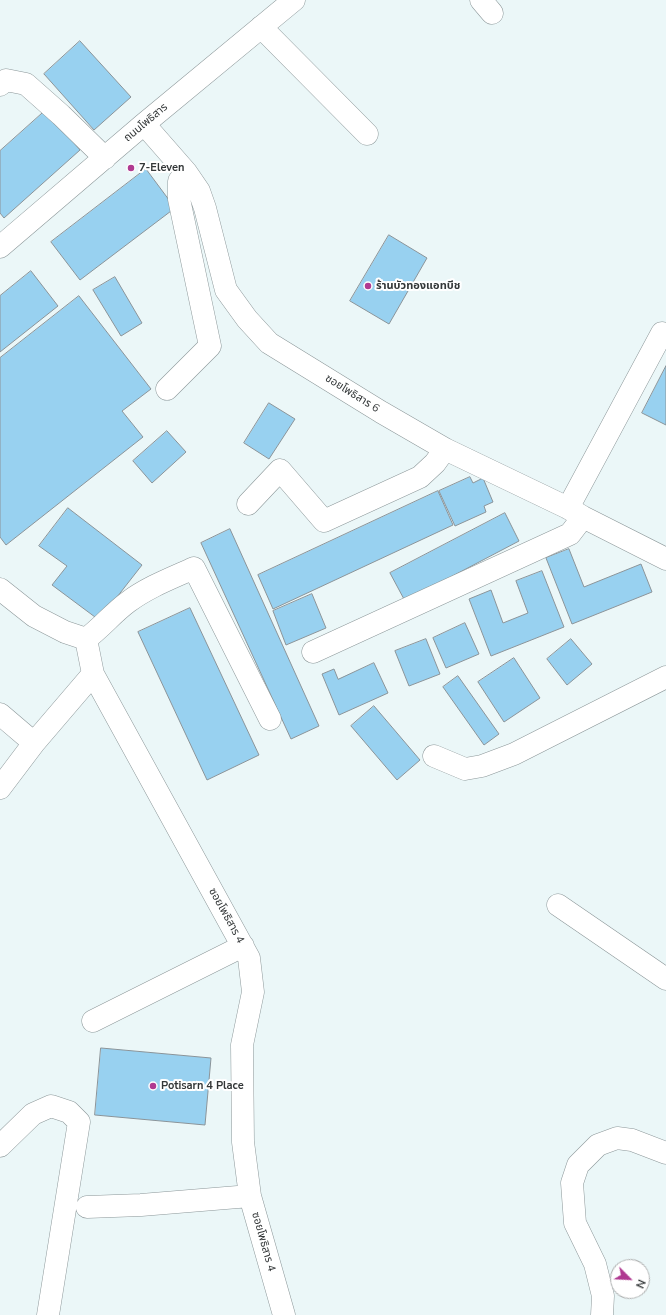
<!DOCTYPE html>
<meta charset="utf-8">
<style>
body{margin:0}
#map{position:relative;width:666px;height:1315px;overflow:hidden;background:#ebf7f8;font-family:"Nunito Sans",sans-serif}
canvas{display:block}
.north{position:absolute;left:610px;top:1259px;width:40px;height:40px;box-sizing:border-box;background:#fff;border:1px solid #adafaf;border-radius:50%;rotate:114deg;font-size:11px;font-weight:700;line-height:16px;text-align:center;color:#333738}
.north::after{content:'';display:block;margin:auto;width:14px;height:18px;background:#b03a91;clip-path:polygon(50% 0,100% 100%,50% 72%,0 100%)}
</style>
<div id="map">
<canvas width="666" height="1315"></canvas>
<div class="north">N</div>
</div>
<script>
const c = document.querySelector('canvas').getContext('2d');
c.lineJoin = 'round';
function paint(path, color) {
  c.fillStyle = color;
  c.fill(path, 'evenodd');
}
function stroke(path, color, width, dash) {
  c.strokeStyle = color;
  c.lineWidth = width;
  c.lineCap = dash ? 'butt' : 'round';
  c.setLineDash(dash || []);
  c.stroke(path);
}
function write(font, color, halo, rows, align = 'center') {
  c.font = font + ' "Nunito Sans","Noto Sans Thai",sans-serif';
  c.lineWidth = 4;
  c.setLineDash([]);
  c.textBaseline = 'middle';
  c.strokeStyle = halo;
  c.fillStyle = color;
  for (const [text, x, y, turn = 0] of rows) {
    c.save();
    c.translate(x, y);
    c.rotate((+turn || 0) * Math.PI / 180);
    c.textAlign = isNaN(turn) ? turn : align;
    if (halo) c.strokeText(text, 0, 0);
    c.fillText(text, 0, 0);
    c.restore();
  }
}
const building = new Path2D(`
 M80,41L131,97L94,130L44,74Z
 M46,110L80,150L4,218L0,213V151Z
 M146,169L175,208L80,280L51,242Z
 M389,235L427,258L389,324L350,301Z
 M31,271L58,306L0,352V296Z
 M115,277L142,323L121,336L93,290Z
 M79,296L151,389L122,411L143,437L6,545L0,537V358Z
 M666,366V425L642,413Z
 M269,403L295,419L269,459L244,443Z
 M167,431L186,452L152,483L133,461Z
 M470,477L473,483L483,478L493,502L484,506L486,512L455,526L439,491Z
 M438,491L453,525L273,609L258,575Z
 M68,508L142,565L99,620L52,585L67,566L39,546Z
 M505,513L519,541L405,601L390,573Z
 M230,529L319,726L291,739L201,543Z
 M569,549L584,587L641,564L652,592L572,624L546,558Z
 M542,571L564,627L491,656L469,599L491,590L503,623L528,613L516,581Z
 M312,594L326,628L286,645L273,611Z
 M190,608L259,755L207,780L138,632Z
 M465,623L479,654L446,668L433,638Z
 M426,639L440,674L409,686L395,651Z
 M571,639L592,664L567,685L547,659Z
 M514,658L540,698L504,722L478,682Z
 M374,663L388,693L339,715L322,674L334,669L338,679Z
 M458,676L499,734L484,745L443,687Z
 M374,706L420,760L397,780L351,726Z
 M101,1048L211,1058L205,1125L95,1115Z`);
paint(building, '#98d1f0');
stroke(building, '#8b9499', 1);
const minor = new Path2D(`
 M481,0L492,13
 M261,27L367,134
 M0,85L6,80L26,84L61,115L105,158
 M144,124L186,172L199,191L205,208L226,290L247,319L269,343L381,412L445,449L568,508L583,517L666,559
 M0,247L144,124L294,0
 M167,389L210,346L179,199V181L186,172
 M248,504L280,470L324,521L420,477L435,463L445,449
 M568,508L662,333
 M0,589L34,616L65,632L86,639L93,674L249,958L253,992L242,1045L243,1142L250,1196L284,1315
 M86,639C101,628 113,613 128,602C148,587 172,578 194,568L270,719
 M313,652L570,534L583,517
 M0,714L34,743
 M434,756L465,769L482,766L514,754L666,677
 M0,788L34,743L93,674
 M558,905L666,979
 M93,1021L243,946
 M0,1146L33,1114L51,1106L69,1112L79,1122L48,1315
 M87,1207L141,1205L250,1196
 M602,1315L603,1296L595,1264L575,1223L572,1183L578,1165L598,1145L617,1138L632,1140L666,1153`);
stroke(minor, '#8c9799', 23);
stroke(minor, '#fff', 22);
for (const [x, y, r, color] of [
 [131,168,4,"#b03a91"],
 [368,286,4,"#b03a91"],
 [153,1086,4,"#b03a91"]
]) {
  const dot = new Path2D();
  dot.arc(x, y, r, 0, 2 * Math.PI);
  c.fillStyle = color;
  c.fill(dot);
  stroke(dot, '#fff', 1.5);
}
write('11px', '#333738', '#fff', [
 ["ถนนโพธิสาร",146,123,-40],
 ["ซอยโพธิสาร 6",352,394,32],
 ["ซอยโพธิสาร 4",226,916,61],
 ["ซอยโพธิสาร 4",263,1242,74]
]);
write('bold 11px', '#333738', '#fff', [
 ["7-Eleven",139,168],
 ["ร้านบัวทองแอทบีช",376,286],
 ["Potisarn 4 Place",161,1086]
], 'left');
</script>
